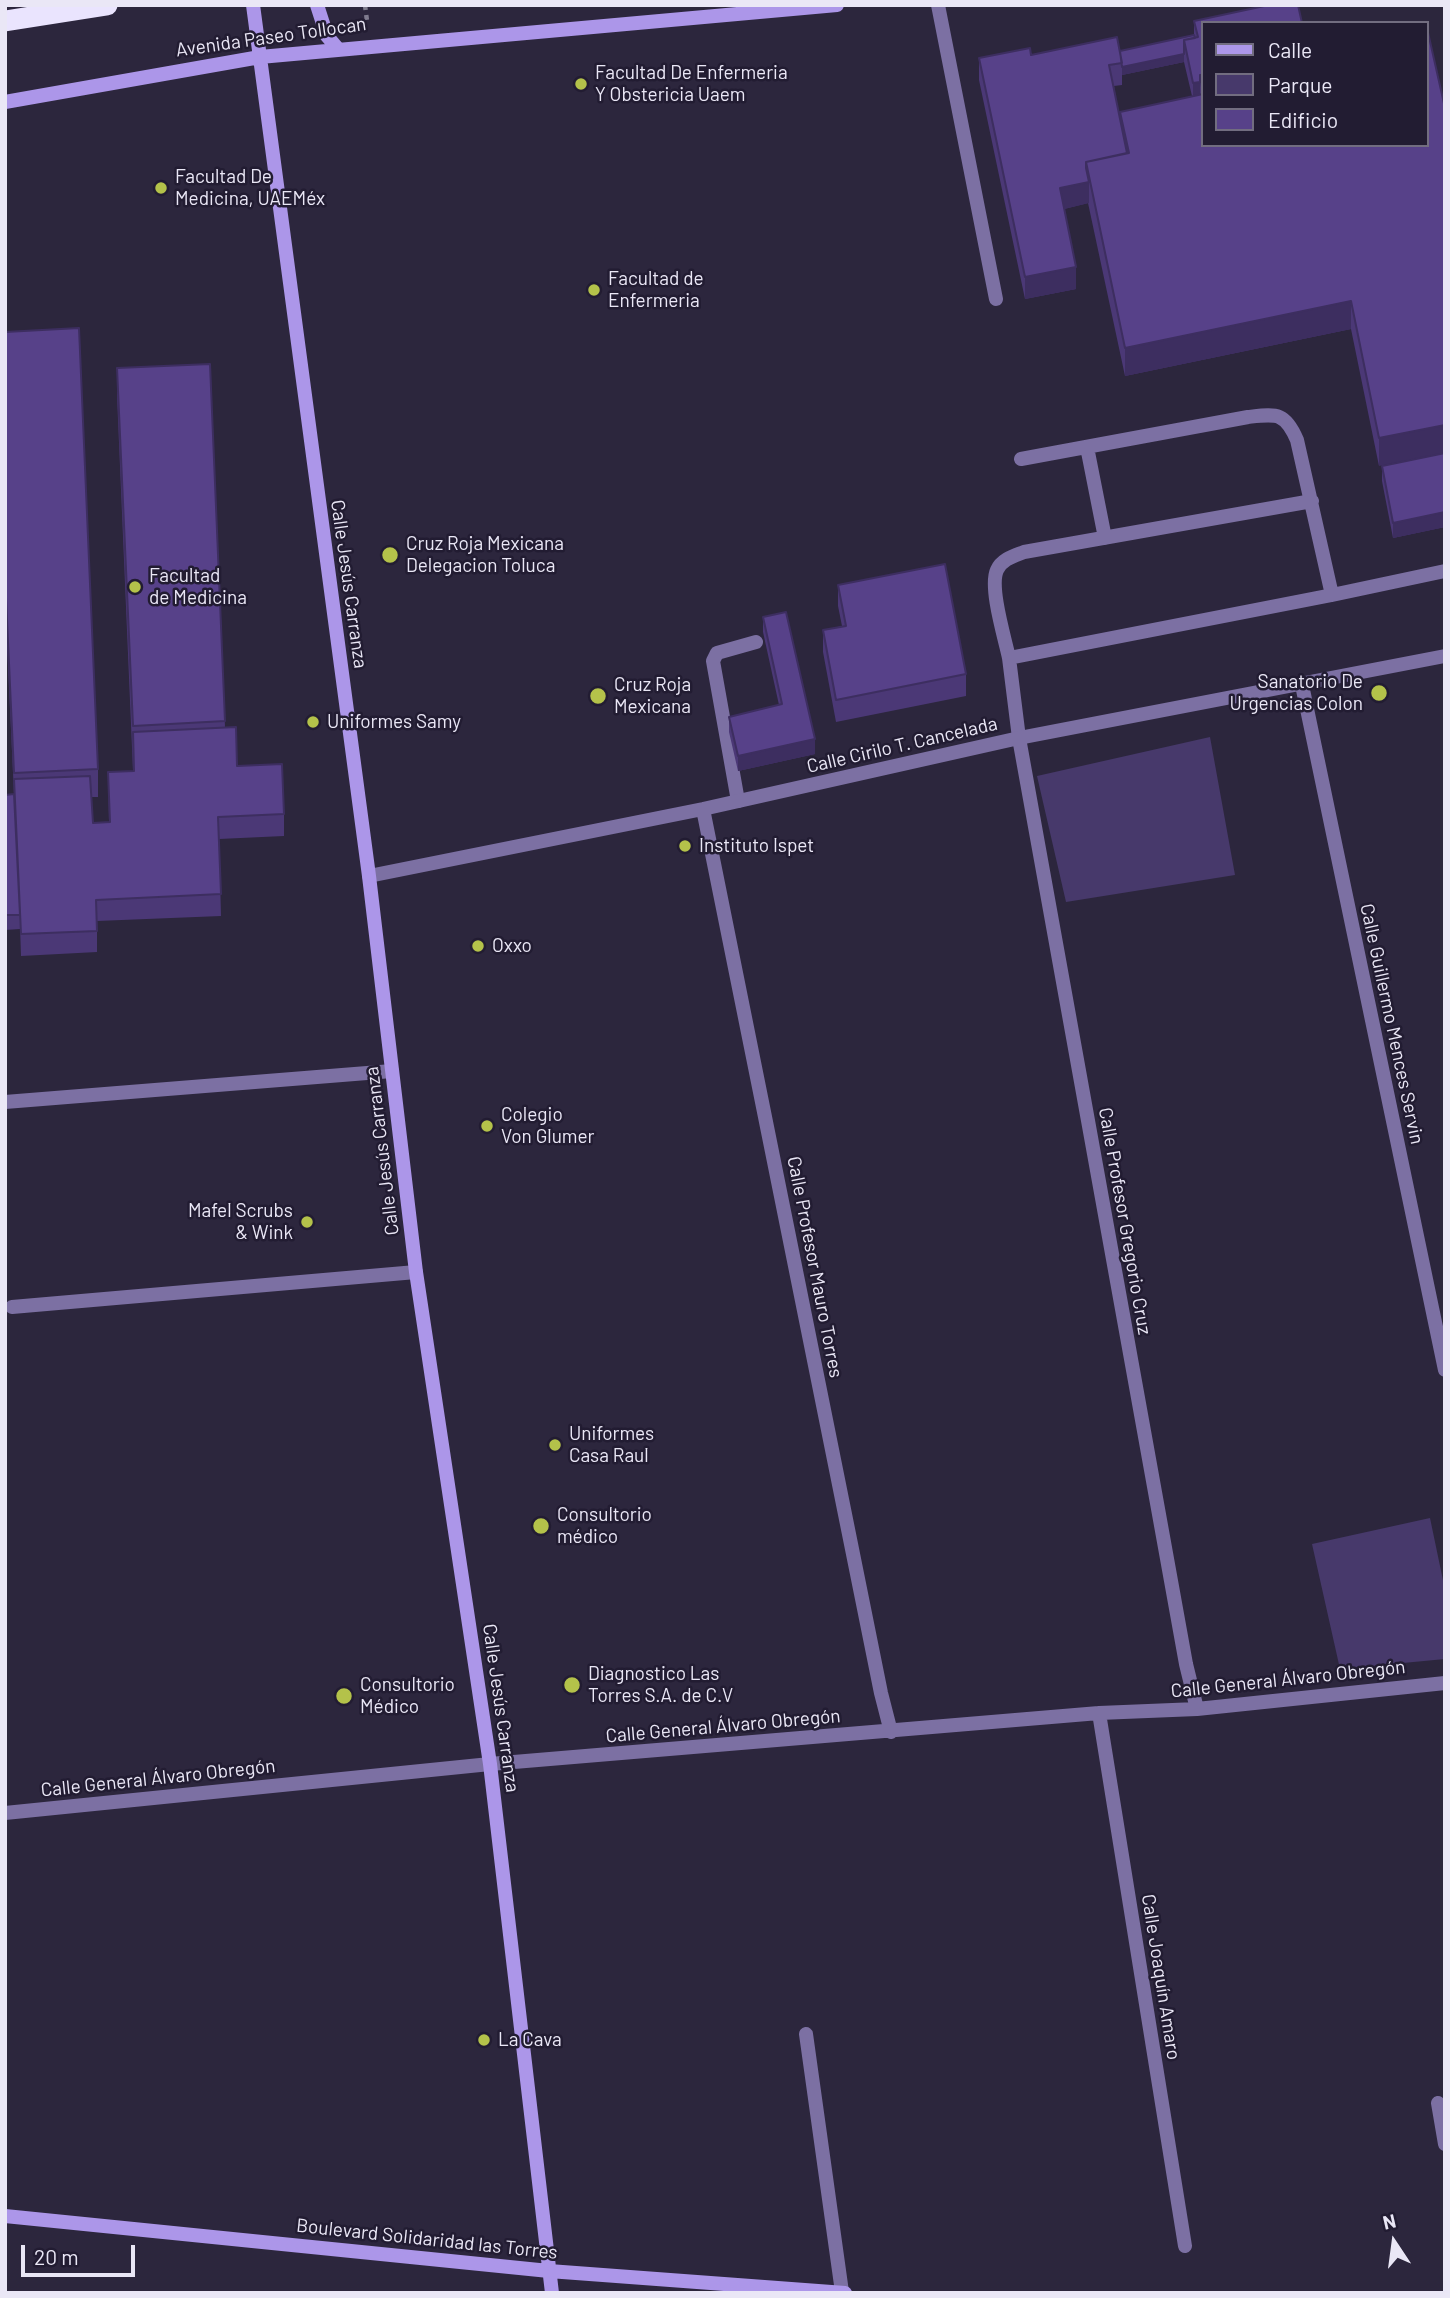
<!DOCTYPE html>
<meta charset="utf-8">
<style>
body{margin:0}
#map{position:relative;width:1450px;height:2298px;overflow:hidden;background:#2c263d;font-family:Barlow,sans-serif}
canvas{display:block}
.frame{position:absolute;inset:0;border:7px solid #eae7f6;pointer-events:none}
.legend{position:absolute;left:1201px;top:21px;width:228px;height:126px;box-sizing:border-box;background:#221c32;border:2px solid #726d80;margin:0;padding:9px 12px;list-style:none;font-size:21px;color:#eae7f6}
.legend li{display:flex;align-items:center;gap:14px;height:35px}
.legend b{width:35px;border:2px solid #726d80}
.north{position:absolute;left:1359px;top:2207px;width:70px;height:70px;-webkit-text-stroke:5px #221c32;paint-order:stroke;rotate:347deg;font-size:19px;font-weight:700;line-height:28px;text-align:center;color:#eae7f6}
.north::after{content:'';display:block;margin:auto;width:24px;height:32px;background:#eae7f6;clip-path:polygon(50% 0,100% 100%,50% 72%,0 100%)}
.scale{position:absolute;left:21px;top:2245px;width:114px;height:32px;box-sizing:border-box;border:4px solid #eae7f6;border-top:0;padding-left:9px;font-size:21px;line-height:24px;white-space:nowrap;color:#eae7f6;-webkit-text-stroke:5px #221c32;paint-order:stroke}
</style>
<div id="map">
<canvas width="1450" height="2298"></canvas>
<div class="frame"></div>
<ul class="legend">
<li><b style="height:9px;background:#ac96e9"></b>Calle</li>
<li><b style="height:19px;background:#47396b"></b>Parque</li>
<li><b style="height:19px;background:#574189"></b>Edificio</li>
</ul>
<div class="north">N</div>
<div class="scale">20 m</div>
</div>
<script>
const c = document.querySelector('canvas').getContext('2d');
c.lineJoin = 'round';
function paint(path, color) {
  c.fillStyle = color;
  c.fill(path, 'evenodd');
}
function stroke(path, color, width, dash) {
  c.strokeStyle = color;
  c.lineWidth = width;
  c.lineCap = dash ? 'butt' : 'round';
  c.setLineDash(dash || []);
  c.stroke(path);
}
function write(font, color, halo, rows, align = 'center') {
  c.font = font + ' Barlow,sans-serif';
  c.lineWidth = 5;
  c.setLineDash([]);
  c.textBaseline = 'middle';
  c.strokeStyle = halo;
  c.fillStyle = color;
  for (const [text, x, y, turn = 0] of rows) {
    c.save();
    c.translate(x, y);
    c.rotate((+turn || 0) * Math.PI / 180);
    c.textAlign = isNaN(turn) ? turn : align;
    if (halo) c.strokeText(text, 0, 0);
    c.fillText(text, 0, 0);
    c.restore();
  }
}
paint(new Path2D(`
 M1210,737L1235,875L1066,902L1037,776Z
 M1430,1518L1445,1590V1659L1340,1669L1312,1544Z`), '#47396b');
stroke(new Path2D(`
 M365,5L367,21`), '#7f7b8e', 4.5, [5, 5]);
stroke(new Path2D(`
 M938,5L996,299
 M1087,447L1105,538
 M1332,595L1445,571
 M1009,658C1005,639 989,587 997,570C1002,559 1014,556 1024,552L1312,501
 M1019,738L1009,658L1332,595L1297,440C1285,412 1277,414 1248,417L1021,459
 M738,801L713,661L717,653L756,642
 M5,1102L392,1071
 M12,1307L416,1272`), '#7c70a3', 14);
stroke(new Path2D(`
 M1302,685L1445,1370
 M1019,738L1186,1664L1197,1709
 M703,809L881,1693L891,1732
 M369,876L703,809L1019,738L1445,656
 M1099,1713L1185,2246
 M5,1813L490,1764L1099,1713L1197,1709L1445,1683
 M806,2034L842,2292
 M1438,2103L1445,2144`), '#7c70a3', 14);
stroke(new Path2D(`
 M253,5L369,876L416,1272L490,1764L552,2293
 M317,5L327,36L338,49
 M5,102L260,57L837,5
 M5,2216L549,2271L845,2293`), '#ac96e9', 14);
stroke(new Path2D(`
 M5,21L107,5`), '#eae4fe', 21);
paint(new Path2D(`
 M1194,21L1203,23L1427,145L1379,466L1351,329L1125,376L1088,203L1064,209L1076,289L1025,299L979,80V58L1120,51L1194,35ZM1184,62L1192,96L1120,112V119L1114,86L1122,85V75Z
 M5,332L98,769V797H91L93,823L109,822L108,772L133,771L117,396V368L210,364L225,727L237,766L284,814V836L219,839L221,916L97,921V952L21,956L20,926V929L5,930V795L14,794L5,604Z
 M1445,453V527L1393,538L1382,481V466Z
 M838,585L966,674V696L836,722L823,652V630L842,626L838,606Z
 M763,617L815,754L738,771L729,732V717L779,705L763,632Z`), '#4b3876');
paint(new Path2D(`
 M1184,54V62L1122,75V67Z
 M1200,82V103L1193,105V83Z
 M1089,182V203L1060,210V188Z
 M1076,267V289L1025,299V277Z
 M1351,301V329L1125,376V348Z
 M1445,425V453L1379,466V438Z
 M1445,512V527L1393,538V523Z
 M815,739V754L738,771V756Z`), '#3d2e60');
const building = new Path2D(`
 M1269,5H1298L1302,23H1203V75H1200V82L1193,83L1184,40L1198,37L1194,21Z
 M1427,28L1445,108V425L1379,438L1351,301L1125,348L1086,162L1129,153L1120,112L1203,94V145H1427Z
 M1194,35L1195,38L1184,40V54L1122,67L1120,51Z
 M1117,37L1122,63L1109,65L1127,153L1086,162V168L1089,182L1060,188L1076,267L1025,277L979,58L1030,48L1031,55Z
 M1200,75H1203V93Z
 M79,328L98,769L14,773L5,576V332Z
 M210,364L225,721L133,726L117,368Z
 M1445,453V512L1393,523L1382,466Z
 M945,564L966,674L836,700L823,630L846,626L838,585Z
 M786,612L815,739L738,756L729,717L782,704L763,617Z
 M236,727L237,766L282,764L284,814L218,817L221,894L96,900L97,931L21,934L14,779L90,776L93,823L110,822L108,772L134,771L133,732Z
 M14,794L20,915H5V795Z`);
paint(building, '#574189');
stroke(building, '#3d2e60', 2);
for (const [x, y, r, color] of [
 [581,84,7,"#b4c24a"],
 [161,188,7,"#b4c24a"],
 [594,290,7,"#b4c24a"],
 [390,555,9,"#b4c24a"],
 [135,587,7,"#b4c24a"],
 [1379,693,9,"#b4c24a"],
 [598,696,9,"#b4c24a"],
 [313,722,7,"#b4c24a"],
 [685,846,7,"#b4c24a"],
 [478,946,7,"#b4c24a"],
 [487,1126,7,"#b4c24a"],
 [307,1222,7,"#b4c24a"],
 [555,1445,7,"#b4c24a"],
 [541,1526,9,"#b4c24a"],
 [572,1685,9,"#b4c24a"],
 [344,1696,9,"#b4c24a"],
 [484,2040,7,"#b4c24a"]
]) {
  const dot = new Path2D();
  dot.arc(x, y, r, 0, 2 * Math.PI);
  c.fillStyle = color;
  c.fill(dot);
  stroke(dot, '#221c32', 2.5);
}
write('19px', '#eae7f6', '#221c32', [
 ["Avenida Paseo Tollocan",271,37,-8],
 ["Calle Jesús Carranza",349,584,82],
 ["Calle Cirilo T. Cancelada",902,745,-13],
 ["Calle Guillermo Mences Servin",1392,1024,78],
 ["Calle Jesús Carranza",382,1151,-97],
 ["Calle Profesor Gregorio Cruz",1125,1221,80],
 ["Calle Profesor Mauro Torres",815,1267,79],
 ["Calle General Álvaro Obregón",1288,1679,-6],
 ["Calle Jesús Carranza",501,1708,82],
 ["Calle General Álvaro Obregón",723,1726,-5],
 ["Calle General Álvaro Obregón",158,1778,-6],
 ["Calle Joaquín Amaro",1161,1977,81],
 ["Boulevard Solidaridad las Torres",427,2239,6]
]);
write('19px', '#eae7f6', '#221c32', [
 ["Facultad De Enfermeria",595,73],
 ["Y Obstericia Uaem",595,95],
 ["Facultad De",175,177],
 ["Medicina, UAEMéx",175,199],
 ["Facultad de",608,279],
 ["Enfermeria",608,301],
 ["Cruz Roja Mexicana",406,544],
 ["Delegacion Toluca",406,566],
 ["Facultad",149,576],
 ["de Medicina",149,598],
 ["Sanatorio De",1363,682,"right"],
 ["Urgencias Colon",1363,704,"right"],
 ["Cruz Roja",614,685],
 ["Mexicana",614,707],
 ["Uniformes Samy",327,722],
 ["Instituto Ispet",699,846],
 ["Oxxo",492,946],
 ["Colegio",501,1115],
 ["Von Glumer",501,1137],
 ["Mafel Scrubs",293,1211,"right"],
 ["& Wink",293,1233,"right"],
 ["Uniformes",569,1434],
 ["Casa Raul",569,1456],
 ["Consultorio",557,1515],
 ["médico",557,1537],
 ["Diagnostico Las",588,1674],
 ["Torres S.A. de C.V",588,1696],
 ["Consultorio",360,1685],
 ["Médico",360,1707],
 ["La Cava",498,2040]
], 'left');
</script>
